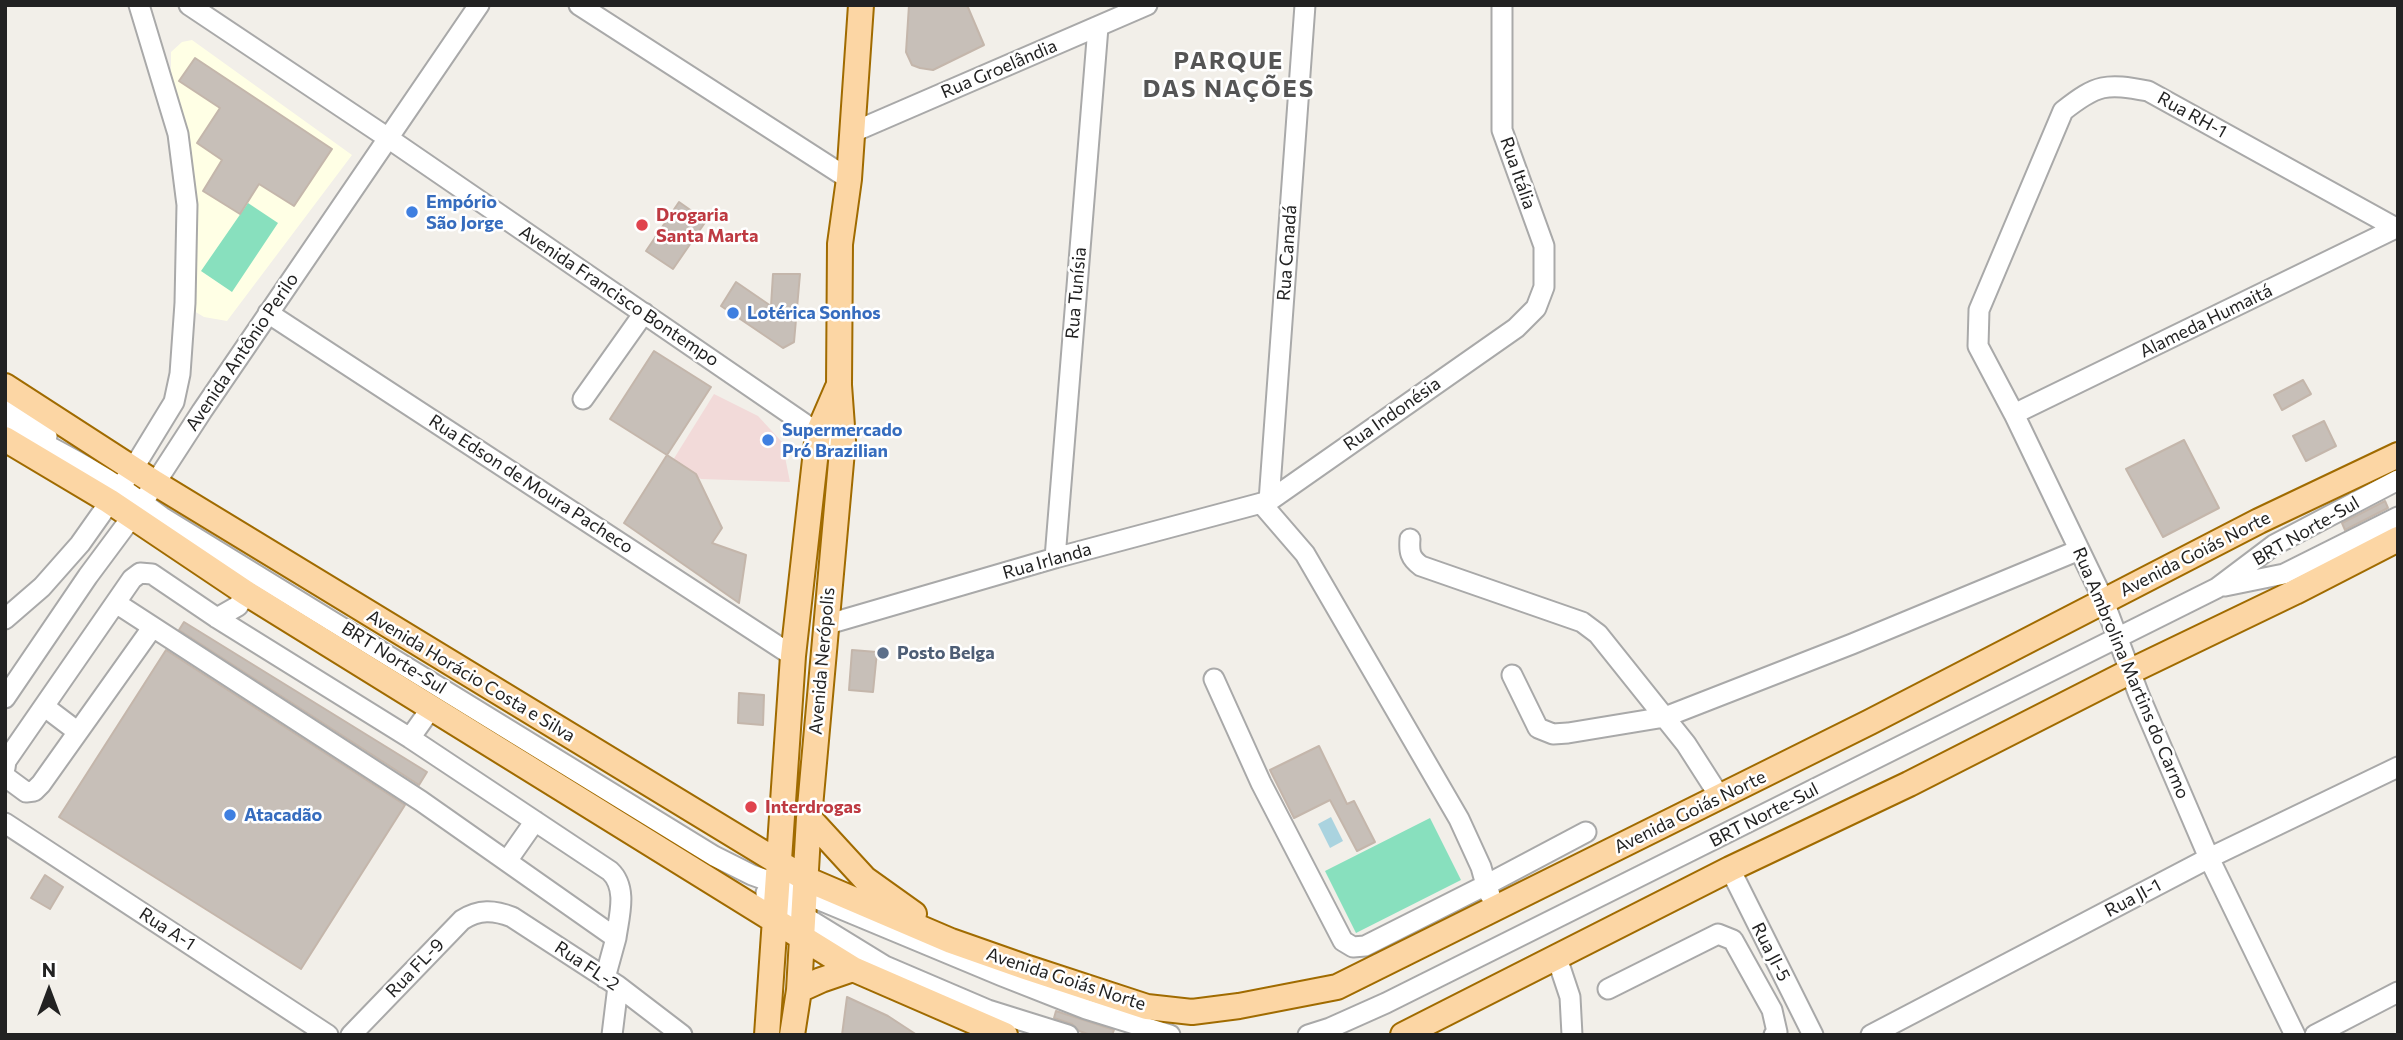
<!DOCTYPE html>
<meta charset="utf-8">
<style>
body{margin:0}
#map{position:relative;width:2403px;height:1040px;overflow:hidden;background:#f2efe9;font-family:Commissioner,sans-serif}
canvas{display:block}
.frame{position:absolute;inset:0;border:7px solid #222;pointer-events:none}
.north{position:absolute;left:14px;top:956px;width:70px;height:70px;-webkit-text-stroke:5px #fff;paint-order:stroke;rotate:0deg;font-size:19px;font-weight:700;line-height:28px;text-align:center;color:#222}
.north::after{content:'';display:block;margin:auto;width:24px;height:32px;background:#222;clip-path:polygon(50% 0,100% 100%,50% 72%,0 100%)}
</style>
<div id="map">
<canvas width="2403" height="1040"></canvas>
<div class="frame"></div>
<div class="north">N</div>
</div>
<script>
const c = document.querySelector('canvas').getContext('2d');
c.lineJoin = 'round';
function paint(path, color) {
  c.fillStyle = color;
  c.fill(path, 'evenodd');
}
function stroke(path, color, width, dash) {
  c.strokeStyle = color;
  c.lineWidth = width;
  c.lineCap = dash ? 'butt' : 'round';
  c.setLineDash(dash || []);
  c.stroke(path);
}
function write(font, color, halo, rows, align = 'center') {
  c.font = font + ' Commissioner,sans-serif';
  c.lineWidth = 5;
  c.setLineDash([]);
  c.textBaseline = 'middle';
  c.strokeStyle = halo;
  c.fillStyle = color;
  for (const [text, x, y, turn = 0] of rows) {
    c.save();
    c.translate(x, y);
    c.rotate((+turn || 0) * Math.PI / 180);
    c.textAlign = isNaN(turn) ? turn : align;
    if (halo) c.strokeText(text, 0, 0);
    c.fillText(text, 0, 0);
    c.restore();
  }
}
paint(new Path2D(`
 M714,394L758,416L782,442L790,482L701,479L673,460Z`), '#f2dad9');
paint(new Path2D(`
 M192,40L352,155L227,321L204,317L189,308L191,198L171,72V52L182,42Z`), '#ffffe5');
paint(new Path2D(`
 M248,203L278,223L232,292L201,271Z
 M1430,818L1461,880L1356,933L1325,871Z`), '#88e0be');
paint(new Path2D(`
 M1331,817L1343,841L1330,848L1318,824Z`), '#aad3df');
const building = new Path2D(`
 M909,5H967L984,45L933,70L920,68L912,65L906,52Z
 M195,58L332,149L294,206L259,184L240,214L203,191L222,160L197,143L220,108L179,81Z
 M679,202L706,221L673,269L646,251Z
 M773,274H800L794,342L783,348L721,306L736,282L771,306Z
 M654,351L711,387L667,455L610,419Z
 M2303,380L2311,394L2282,410L2274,395Z
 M2324,421L2336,446L2306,461L2293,436Z
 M2184,440L2219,508L2163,537L2126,469Z
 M667,455L696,474L722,528L712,543L746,555L739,603L624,523Z
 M2385,501L2388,508L2345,530L2342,523Z
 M184,622L427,772L419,785L179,630Z
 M166,650L405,805L301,969L59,817Z
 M852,650L877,652L873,692L849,690Z
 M739,693L764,695L763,725L738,723Z
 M1319,746L1347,804L1354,801L1375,842L1357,851L1330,800L1294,818L1270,770Z
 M45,875L63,887L50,909L31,898Z
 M847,997L888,1016L917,1035H842Z
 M1056,1011L1114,1030L1112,1035H1091L1079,1031L1072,1024L1054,1018Z`);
paint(building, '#c7bfb8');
stroke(building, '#c4b6ab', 2);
const minor = new Path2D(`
 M189,5L388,138L818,433L829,436
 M579,5L849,179
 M851,133L1147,5
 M268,313L793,656
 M583,399L644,313
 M5,404L47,436
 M2014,414L2398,227
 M5,424C60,451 113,479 162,517L714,856L752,875L805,894L1002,976L1086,1009L1170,1035
 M1269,501L1305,5
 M1410,539C1409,552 1410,558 1421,566L1582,622L1598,634L1686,744L1720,797
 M1055,558L1098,27
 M2225,586L2284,574L2398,517
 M217,618L238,606L246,593
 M5,619L42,587L80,544L133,469L174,402L180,374L185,303L187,205L178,134L139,5
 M825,625L1055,558L1269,501L1516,328L1536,308L1544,287V246L1502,130V5
 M1512,675L1538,728L1553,734L1568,733L1665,717L1852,644L2079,550
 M1214,679L1261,783L1343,941L1353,947L1365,946L1486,885L1481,867L1459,819L1305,554L1261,503
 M5,698L88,576L143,502L202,411L479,5
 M45,707L78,732
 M410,738L432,707
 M5,768L6,761L132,579L140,573L152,574L217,618L410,738L610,871C628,888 619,916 616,938L421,801L116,603
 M5,774L7,778L26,792L34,791L41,784L152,628
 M5,823L328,1035
 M507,861L535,821
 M1730,869L1813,1035
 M766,893L885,966L988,1010L1068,1035
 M1490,895L1486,885L1586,832
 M1557,958L1570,997L1572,1035
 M605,978L616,938
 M1608,989L1718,934L1733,940L1772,1010L1777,1032L1774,1035
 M351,1035L462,920C479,909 494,910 512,917L618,986L682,1035
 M612,1035L618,986
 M1308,1035L1330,1028L1386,1003L2217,588L2274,545L2398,480
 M1871,1035L2209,858L2398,767
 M2295,1035L2209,858L2139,695L2103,599L2014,414L1978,346L1979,310L2063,111C2097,84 2106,83 2148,91L2396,228
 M2315,1035L2398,992`);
const major = new Path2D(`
 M5,386L155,483L806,879L951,941L1025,967L1147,1007L1192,1012L1239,1006L1337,987L1870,722L2259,521L2398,455
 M5,439L109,501L246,593L853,969L1005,1035
 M809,818L865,879L914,914
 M799,990L821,980L853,969
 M767,1035L793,656L818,433L837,389
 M792,1035L799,990L809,818L843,440L839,385L840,244L849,179L861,5
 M1403,1035L1730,869L1909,784L2131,671L2295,592L2398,539`);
stroke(minor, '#a9a9a9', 23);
stroke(major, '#a06b00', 28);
stroke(minor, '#fff', 19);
stroke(major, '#fcd6a4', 24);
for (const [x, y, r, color] of [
 [412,212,7,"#3f7fe0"],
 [642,225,7,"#e0444e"],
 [733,313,7,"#3f7fe0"],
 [768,440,7,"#3f7fe0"],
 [883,653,7,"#5c6f8a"],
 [751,807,7,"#e0444e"],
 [230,815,7,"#3f7fe0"]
]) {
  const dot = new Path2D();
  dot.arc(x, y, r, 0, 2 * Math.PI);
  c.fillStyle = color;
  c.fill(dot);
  stroke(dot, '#fff', 2.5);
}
write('18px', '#222', '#fff', [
 ["Rua Groelândia",999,69,-23],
 ["Rua RH-1",2192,115,29],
 ["Rua Itália",1518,173,71],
 ["Rua Canadá",1287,253,-86],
 ["Rua Tunísia",1076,293,-85],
 ["Avenida Francisco Bontempo",619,296,34],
 ["Alameda Humaitá",2206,321,-26],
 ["Avenida Antônio Perilo",242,352,-56],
 ["Rua Indonésia",1392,414,-35],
 ["Rua Edson de Moura Pacheco",531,484,33],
 ["BRT Norte-Sul",2306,531,-30],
 ["Avenida Goiás Norte",2195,554,-27],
 ["Rua Irlanda",1047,561,-16],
 ["BRT Norte-Sul",394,658,32],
 ["Avenida Nerópolis",822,661,-85],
 ["Rua Ambrolina Martins do Carmo",2131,673,67],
 ["Avenida Horácio Costa e Silva",471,676,31],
 ["Avenida Goiás Norte",1690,812,-26],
 ["BRT Norte-Sul",1764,815,-27],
 ["Rua JI-1",2133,898,-28],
 ["Rua A-1",167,929,33],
 ["Rua JI-5",1771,952,63],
 ["Rua FL-2",587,966,34],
 ["Rua FL-9",415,968,-46],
 ["Avenida Goiás Norte",1066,979,18]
]);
write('bold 18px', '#366cbe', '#fff', [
 ["Empório",426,202],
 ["São Jorge",426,223],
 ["Lotérica Sonhos",747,313],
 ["Supermercado",782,430],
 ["Pró Brazilian",782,451],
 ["Atacadão",244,815]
], 'left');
write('bold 18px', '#be3a42', '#fff', [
 ["Drogaria",656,215],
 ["Santa Marta",656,236],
 ["Interdrogas",765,807]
], 'left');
write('bold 18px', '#4e5e75', '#fff', [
 ["Posto Belga",897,653]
], 'left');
c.letterSpacing = '2px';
write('bold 24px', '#555', '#fff', [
 ["PARQUE",1229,61],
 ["DAS NAÇÕES",1229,89]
]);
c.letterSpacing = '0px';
</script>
